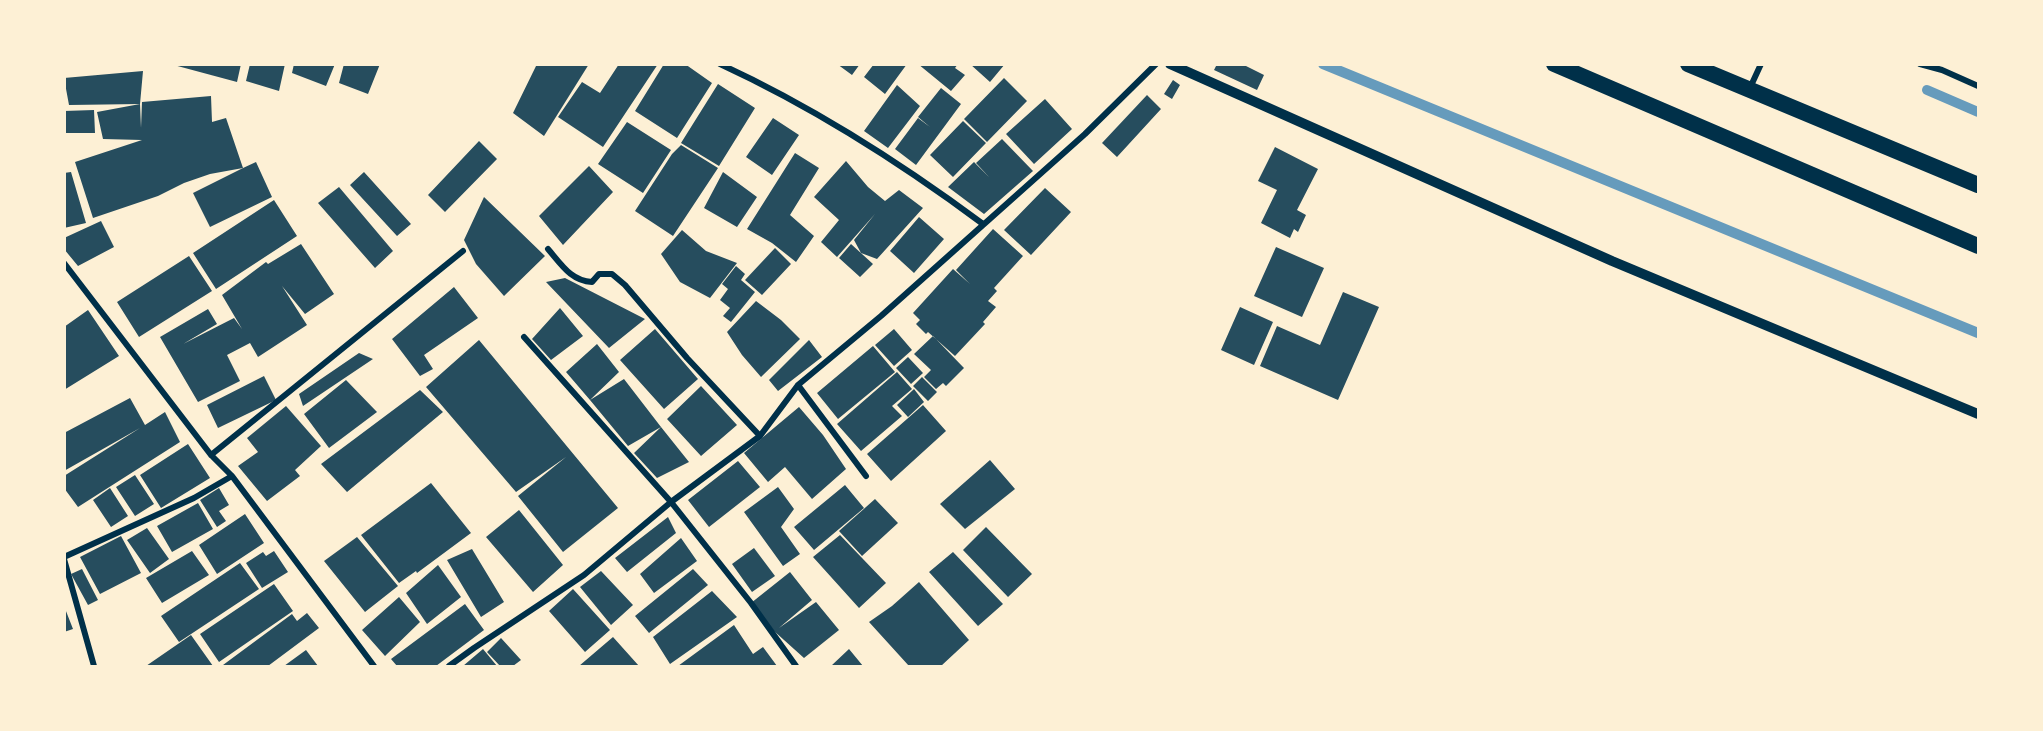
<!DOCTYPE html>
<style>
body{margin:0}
#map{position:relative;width:2043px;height:731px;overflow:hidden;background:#fdf0d5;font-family:Montserrat,sans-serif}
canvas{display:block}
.frame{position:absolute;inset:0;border:66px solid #fdf0d5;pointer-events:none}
</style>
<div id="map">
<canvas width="2043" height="731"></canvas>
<div class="frame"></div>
</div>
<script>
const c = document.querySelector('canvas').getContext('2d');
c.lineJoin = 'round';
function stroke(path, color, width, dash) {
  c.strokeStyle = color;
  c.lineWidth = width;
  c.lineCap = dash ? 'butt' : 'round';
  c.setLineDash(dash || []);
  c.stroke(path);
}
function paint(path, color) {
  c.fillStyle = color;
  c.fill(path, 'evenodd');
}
stroke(new Path2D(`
 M1323,64L1978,333
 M1927,90L1978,112`), '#669bbc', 10);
paint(new Path2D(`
 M170,64H241L237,82Z
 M250,64H285L279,91L246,81Z
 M294,64H335L326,86L292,73Z
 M344,64H380L368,94L339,83Z
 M537,64H589L544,136L513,113Z
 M619,64H658L603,147L558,117L582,82L600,93Z
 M664,64H685L712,83L677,138L635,111Z
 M837,64H860L852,75Z
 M874,64H907L885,94L864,77Z
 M918,64H958L955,68L965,75L951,91Z
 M970,64H1005L990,82Z
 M1217,64H1242L1264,75L1257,90L1214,70Z
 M143,71L140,104L141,128L142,102L211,96L212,122L226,118L243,168L256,162L272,197L210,227L193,193L243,168L210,174L184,183L158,196L93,218L75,162L142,140L103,139L97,112L140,104L69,105L64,78Z
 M1004,78L1027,101L987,142L964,119Z
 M1173,80L1180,85L1172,99L1164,94Z
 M718,84L755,108L719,166L681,143Z
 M897,85L920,106L888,148L864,131Z
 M941,88L961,104L916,165L895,149L918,118L930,127L918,117Z
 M1147,95L1161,109L1117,157L1102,143Z
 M1045,99L1072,129L1034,164L1006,134Z
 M94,110L95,133H64V111Z
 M773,118L799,135L772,175L746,157Z
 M963,121L986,143L953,177L930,155Z
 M627,122L671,150L643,193L598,164Z
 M1002,139L1033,171L984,214L948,187L974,162L989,177L976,163Z
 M479,141L497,159L445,212L428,195Z
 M681,145L718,168L673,236L635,211L672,154Z
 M1275,147L1318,169L1297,210L1306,215L1298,232L1294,229L1290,238L1261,223L1277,190L1258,181Z
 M795,153L819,168L790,215L814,236L796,262L772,243L747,229Z
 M846,161L868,187L885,201L899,190L923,208L877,259L861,253L854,240L875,214L837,257L821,242L839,220L814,197Z
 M589,166L613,192L563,245L539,216Z
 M71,172L86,223L64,228V173Z
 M364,172L411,224L397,236L350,185Z
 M723,172L757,197L737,227L704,208Z
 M339,187L393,251L375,268L318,203Z
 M1045,188L1071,212L1031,255L1004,230Z
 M484,197L545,256L504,296L476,264L464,240Z
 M274,200L297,236L216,289L193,253Z
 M919,217L944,239L914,273L890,251Z
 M101,221L114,247L78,266L64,249V238Z
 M993,229L1023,256L994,288L997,291L988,301L996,307L983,322L985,324L955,356L928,332L926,334L916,324L920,320L913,313L953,269L970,284L956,270Z
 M682,230L706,251L737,263L710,298L680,282L661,254Z
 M301,244L334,294L305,314L282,286L307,325L258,357L250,343L227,355L240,381L198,402L160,337L208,309L217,324L183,344L234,318L242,329L222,295L266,262L268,264Z
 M851,244L873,264L860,277L839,258Z
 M1276,247L1324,268L1302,317L1254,296Z
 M775,248L791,264L762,295L745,280Z
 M189,256L212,291L139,337L117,302Z
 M736,266L745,274L741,280L755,292L731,322L723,316L730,308L720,300L728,289L722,284Z
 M565,278L645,319L609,348L546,282Z
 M454,287L478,318L424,355L433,369L420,376L392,339Z
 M1343,292L1379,307L1338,400L1260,366L1277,326L1320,345Z
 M756,301L781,320L800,339L761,377L742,355L727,332Z
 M1240,307L1273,322L1254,365L1221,350Z
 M560,308L583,336L551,360L532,339Z
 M88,310L119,356L64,390V327Z
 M655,329L698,379L664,409L620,360Z
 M894,329L912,350L894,366L875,345Z
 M933,336L964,368L946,386L943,383L936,389L924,377L931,370L914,354Z
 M479,340L618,508L563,552L518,496L566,457L516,492L426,387Z
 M809,340L822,357L778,391L769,380Z
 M597,344L619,372L590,400L566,372Z
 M873,346L895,372L838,419L817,393Z
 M359,353L373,359L303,406L299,394Z
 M908,357L923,373L911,384L896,368Z
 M897,372L912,389L892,406L902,416L861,451L837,424Z
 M264,376L276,400L218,428L207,405Z
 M922,377L937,392L928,401L913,386Z
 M624,379L661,427L628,446L590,400Z
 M346,380L377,412L329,448L304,414Z
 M701,386L737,425L701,456L667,419Z
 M914,389L924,402L908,417L897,405Z
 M420,390L443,412L347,492L321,464Z
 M130,398L145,425L165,412L180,442L78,507L64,488V476L140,428L64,471V433Z
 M923,405L946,431L891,481L867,454Z
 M286,406L321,446L295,470L300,476L267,501L238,466L258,452L247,438Z
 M799,407L823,435L846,469L812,499L785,467L768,482L744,453Z
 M661,427L689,462L657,478L634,453Z
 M188,444L210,478L161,508L140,475Z
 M990,460L1015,489L965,529L940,504Z
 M738,461L760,487L709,527L688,500Z
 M135,475L154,504L135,516L116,487Z
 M431,483L471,533L417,573L416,571L399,583L361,535Z
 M845,485L864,508L814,550L794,527Z
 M778,487L794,509L781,527L800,554L783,566L744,512Z
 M110,488L128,516L111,527L93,500Z
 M219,488L229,505L219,511L226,521L217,527L200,500Z
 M875,499L898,523L862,556L839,531Z
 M198,503L213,529L172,552L157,526Z
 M519,510L563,565L533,592L486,537Z
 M245,514L264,543L217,574L199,545Z
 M668,517L676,533L627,572L615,558Z
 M986,527L1032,574L1008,597L963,550Z
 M147,528L169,559L150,573L127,540Z
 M840,535L886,583L859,608L813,557Z
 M121,536L141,573L100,594L80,557Z
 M357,537L398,586L365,612L324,561Z
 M681,538L697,561L654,593L640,574Z
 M754,548L775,576L752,592L732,564Z
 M472,549L504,602L481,617L447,560Z
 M192,551L209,575L162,603L146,578Z
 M274,551L288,572L262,588L246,563L263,552L266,556Z
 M953,552L1003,604L978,626L929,572Z
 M240,563L259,589L179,642L161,616Z
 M438,565L461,597L427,624L406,593Z
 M82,569L98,600L88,605L71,574Z
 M693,569L708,585L649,633L635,616Z
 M601,571L633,605L611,625L580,587Z
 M790,572L812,600L779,628L816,602L839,630L804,658L774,631L751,603Z
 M919,582L969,640L941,666H909L869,622L892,606Z
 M274,584L293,611L219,662L200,634Z
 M573,589L610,630L585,652L549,611Z
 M712,591L737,617L670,664L653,637Z
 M399,597L420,622L385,656L362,630Z
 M465,604L484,630L436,666H397L391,659Z
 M64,606L73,629L64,632Z
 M307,613L319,628L268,666H224L223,665L292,614L297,621Z
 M734,625L753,654L763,647L777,666H678Z
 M191,635L213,666H146Z
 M613,637L639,666H579Z
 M501,638L521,660L513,666H500L487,652Z
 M483,649L497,666H463Z
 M849,649L863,666H831Z
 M306,650L318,666H284Z`), '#264d5e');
stroke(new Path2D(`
 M720,64C813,107 901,163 983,224
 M1920,64L1942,70L1978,86
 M1749,90L1761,64
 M548,249C561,264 571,281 592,282L599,274H612L625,285L687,358L760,436
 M64,263L211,455L232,476L374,666
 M524,337L671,502L751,603L796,666
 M798,385L866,476
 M211,455L463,251
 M64,557L194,498L232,476
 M64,559L94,666
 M449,666L474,648L584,575L671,502L760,436L798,385L881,316L1085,134L1156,64`), '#003049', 6);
stroke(new Path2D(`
 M1170,64L1612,261L1978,414`), '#003049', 10);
stroke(new Path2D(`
 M1554,64L1978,246
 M1688,64L1978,185`), '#003049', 16);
</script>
